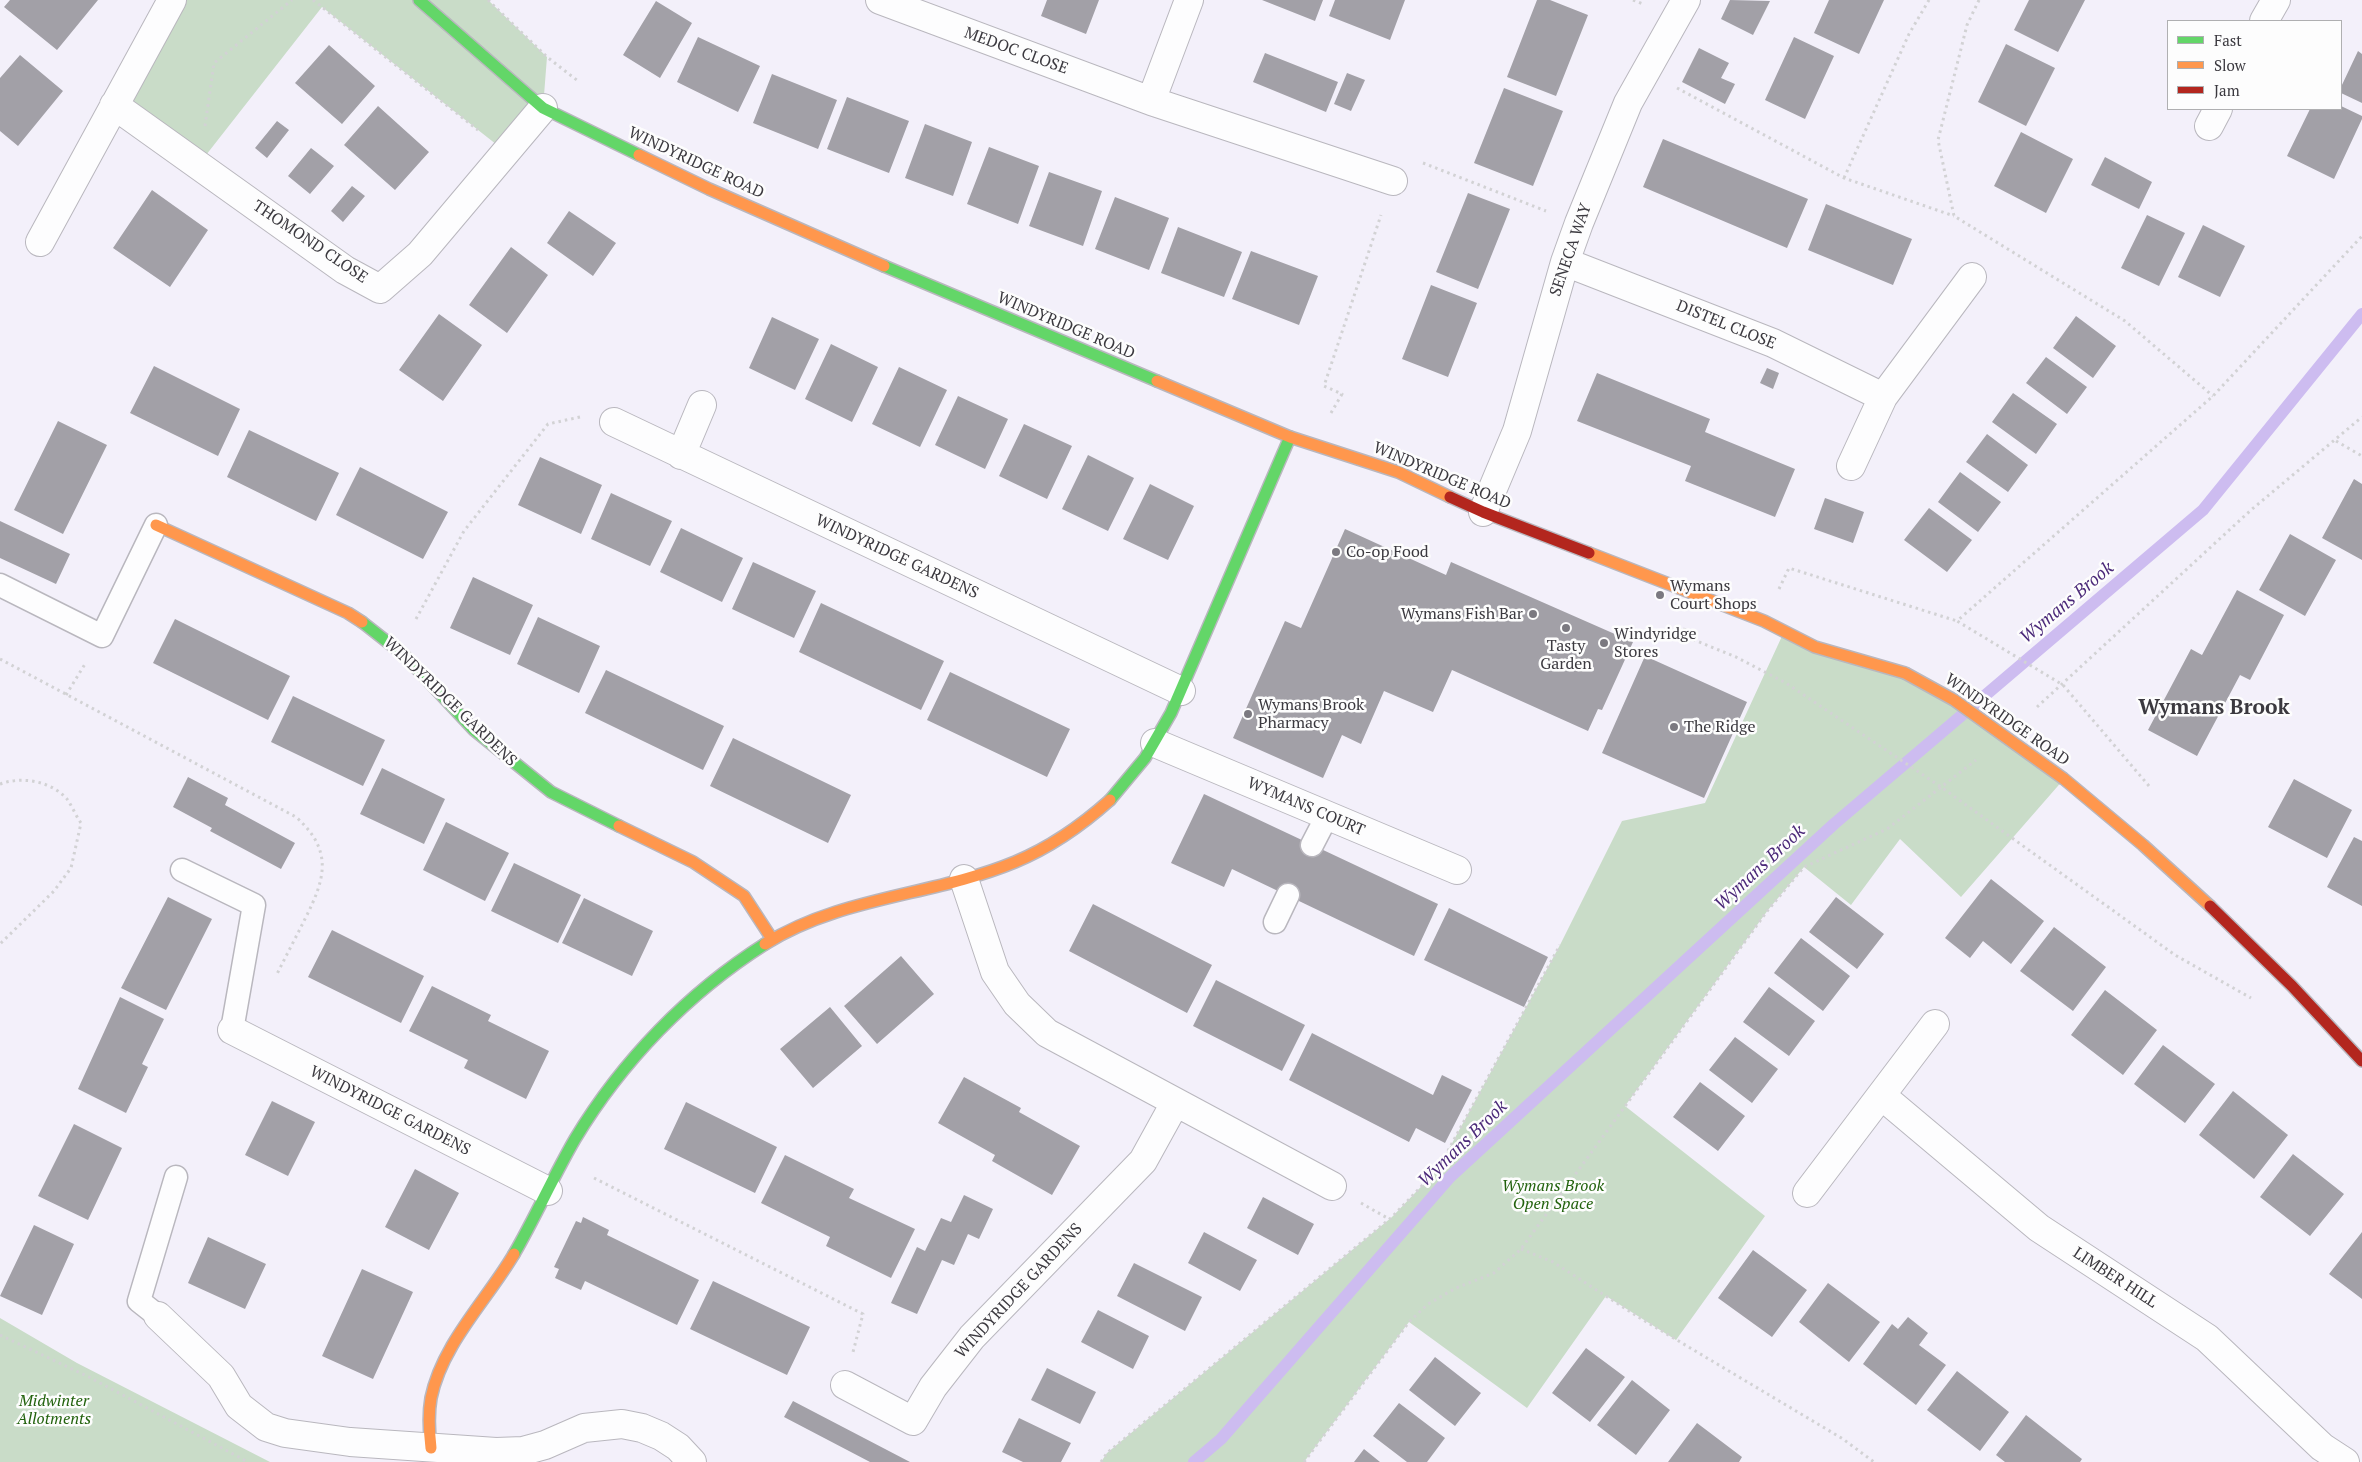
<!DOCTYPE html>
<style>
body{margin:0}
#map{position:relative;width:2362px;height:1462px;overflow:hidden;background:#f3f0fa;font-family:"PT Serif",serif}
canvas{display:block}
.legend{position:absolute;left:2167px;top:20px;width:175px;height:90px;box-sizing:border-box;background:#fdfdfd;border:1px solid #afafb1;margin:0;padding:6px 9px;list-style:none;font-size:15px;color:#3b393f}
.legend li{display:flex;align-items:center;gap:10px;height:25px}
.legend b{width:25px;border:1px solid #afafb1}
</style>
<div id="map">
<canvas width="2362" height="1462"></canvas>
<ul class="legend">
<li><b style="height:6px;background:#63d668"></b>Fast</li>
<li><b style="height:6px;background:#ff974d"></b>Slow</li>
<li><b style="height:6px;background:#b3261e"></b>Jam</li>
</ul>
</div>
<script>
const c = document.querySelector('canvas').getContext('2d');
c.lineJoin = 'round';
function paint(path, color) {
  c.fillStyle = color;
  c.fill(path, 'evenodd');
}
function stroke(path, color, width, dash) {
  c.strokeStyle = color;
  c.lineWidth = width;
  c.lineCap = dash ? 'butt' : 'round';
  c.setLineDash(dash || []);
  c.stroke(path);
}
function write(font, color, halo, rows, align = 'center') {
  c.font = font + ' "PT Serif",serif';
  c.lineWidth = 5;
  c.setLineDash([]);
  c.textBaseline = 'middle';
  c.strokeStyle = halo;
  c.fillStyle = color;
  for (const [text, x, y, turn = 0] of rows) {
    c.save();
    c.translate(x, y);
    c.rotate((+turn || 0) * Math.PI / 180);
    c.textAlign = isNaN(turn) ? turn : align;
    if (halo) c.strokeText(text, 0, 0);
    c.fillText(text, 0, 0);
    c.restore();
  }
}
paint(new Path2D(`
 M172,0H488L547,57L543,108L506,152L322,7L199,164L114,106Z
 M1783,634L1905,673L2064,779L1961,897L1900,839L1851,905L1804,867L1768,910L1625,1106L1765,1216L1676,1340L1606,1296L1527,1408L1409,1322L1304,1462H1101L1107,1453L1392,1217L1438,1169L1560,945L1622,821L1705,803Z
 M0,1318L77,1363L270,1462H0Z`), '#c9dcc8');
stroke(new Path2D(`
 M1194,1462L1221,1439L1450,1177L1834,824L2203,510L2362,314`), '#cdbcf0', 12);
paint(new Path2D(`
 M10,0H98L57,50L4,7Z
 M1047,0H1099L1086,34L1041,16Z
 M1262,0H1323L1315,21Z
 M1335,0H1405L1390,40L1329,16Z
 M1537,0H1550L1588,15L1556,96L1507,77Z
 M1730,0L1770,1L1753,35L1721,19Z
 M1829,0H1884L1859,54L1814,33Z
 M2029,0H2085L2058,52L2014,30Z
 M656,1L692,23L660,78L623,55Z
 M698,37L760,66L738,112L677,82Z
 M1794,37L1834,56L1805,119L1765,100Z
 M2006,44L2055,68L2026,126L1978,102Z
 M329,45L375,86L342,124L295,83Z
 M1699,48L1729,63L1721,78L1735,84L1725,104L1682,82Z
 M2358,51L2362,54V103L2341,93V87Z
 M1265,53L1338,82L1326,112L1253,82Z
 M20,55L63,91L18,146L0,131V78Z
 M1347,73L1365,80L1351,111L1334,104Z
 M772,74L837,100L818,149L753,123Z
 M1504,88L1563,111L1533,186L1474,163Z
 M847,97L909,121L889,173L827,149Z
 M378,106L429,152L395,190L344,145Z
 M2341,106L2362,116V119L2334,179L2287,156L2310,109H2341Z
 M277,121L289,130L267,158L255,148Z
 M925,124L972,142L953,196L905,178Z
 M2021,132L2073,159L2046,213L1994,186Z
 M1663,139L1808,199L1787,248L1643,187Z
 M989,147L1039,166L1018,224L967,204Z
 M311,148L334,166L310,194L288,176Z
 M2105,157L2152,182L2139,209L2091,185Z
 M1049,172L1102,191L1083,246L1029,226Z
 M352,186L365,196L343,222L331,211Z
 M152,190L208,230L170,287L113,248Z
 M1468,193L1510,209L1478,289L1436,272Z
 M1115,197L1169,218L1149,270L1095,249Z
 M1826,204L1912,239L1893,285L1808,250Z
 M569,211L616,243L593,276L547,243Z
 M2147,215L2185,233L2159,286L2121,268Z
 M2203,225L2245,246L2220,297L2178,277Z
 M1178,227L1242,252L1224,297L1161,273Z
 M511,247L548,275L507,333L469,305Z
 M1251,251L1318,276L1299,325L1232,299Z
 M1431,285L1477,303L1448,377L1402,359Z
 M439,314L482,345L443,401L399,370Z
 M2076,316L2116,346L2093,378L2053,348Z
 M772,317L819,339L795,390L749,368Z
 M831,344L878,367L852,422L805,399Z
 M2046,357L2087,387L2067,414L2026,383Z
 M154,366L240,409L218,456L130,413Z
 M899,367L947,390L920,447L872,424Z
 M1767,368L1779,373L1773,389L1760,383Z
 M1597,373L1710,419L1705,432L1795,469L1775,517L1685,481L1691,466L1577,421Z
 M2013,393L2057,424L2036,454L1992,422Z
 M958,396L1008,419L985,469L935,445Z
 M58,421L107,445L63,534L14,510Z
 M1024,424L1072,446L1047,499L999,476Z
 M249,430L339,473L316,521L227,477Z
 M1987,434L2028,465L2008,492L1966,462Z
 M1088,455L1134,478L1108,531L1062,509Z
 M540,457L602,485L581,534L518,505Z
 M360,467L448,512L423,559L336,515Z
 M1960,472L2001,502L1978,532L1938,502Z
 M2354,479L2362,484V560L2322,538Z
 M1150,484L1194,506L1168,560L1123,539Z
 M611,493L672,521L650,566L591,539Z
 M1825,498L1864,512L1853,543L1814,529Z
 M1929,508L1972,540L1947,572L1904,540Z
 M0,521L70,554L56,584L0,558Z
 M681,528L743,558L722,602L660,572Z
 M1345,529L1446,575L1451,562L1633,642L1602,710L1598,709L1588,731L1452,670L1433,712L1384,691L1361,744L1342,735L1323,778L1233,738L1285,621L1301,628Z
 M2290,534L2336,560L2305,616L2259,590Z
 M753,562L816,591L794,638L732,609Z
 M473,577L533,605L510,655L450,628Z
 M2237,590L2284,615L2250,680L2240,675L2197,756L2148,730L2191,649L2202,655Z
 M821,603L944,661L921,710L799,652Z
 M538,617L600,646L579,693L517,664Z
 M175,619L290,676L268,720L153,663Z
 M1645,656L1747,702L1704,798L1602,753Z
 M606,670L724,726L703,770L585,713Z
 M950,672L1070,729L1047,777L927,720Z
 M293,696L385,740L363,786L271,742Z
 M733,738L851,795L828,843L710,786Z
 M382,768L445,799L424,844L360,814Z
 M188,777L228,798L225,805L295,843L281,869L210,831L212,828L173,807Z
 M2294,779L2352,810L2327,858L2268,827Z
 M1204,794L1438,904L1414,956L1232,869L1224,887L1171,863Z
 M446,822L509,853L485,901L423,870Z
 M2354,837L2362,841V906L2327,887Z
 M514,863L581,895L558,943L491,911Z
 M1991,879L2044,921L2011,964L1983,941L1970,958L1945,938Z
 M168,897L212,919L166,1010L121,988Z
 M1836,897L1884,934L1857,969L1809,932Z
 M584,898L653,931L632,976L562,943Z
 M1093,904L1212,965L1187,1013L1069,951Z
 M1449,908L1548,957L1524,1007L1424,960Z
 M2054,927L2106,967L2073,1011L2020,971Z
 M332,930L424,976L401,1023L308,977Z
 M1801,938L1850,976L1823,1011L1774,973Z
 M901,956L934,994L877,1044L844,1006Z
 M1216,980L1305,1025L1282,1071L1193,1026Z
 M432,986L491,1015L488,1021L549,1051L526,1099L464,1068L468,1060L409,1031Z
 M1769,987L1815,1021L1789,1056L1743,1022Z
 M2105,990L2157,1030L2123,1075L2071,1035Z
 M120,997L164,1019L142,1064L148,1067L126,1113L78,1089Z
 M830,1007L862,1046L813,1088L780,1049Z
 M1312,1033L1433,1095L1442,1075L1472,1090L1445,1143L1416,1128L1409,1142L1289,1080Z
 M1735,1037L1778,1069L1752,1103L1709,1070Z
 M2163,1045L2215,1084L2185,1123L2134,1084Z
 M964,1077L1021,1108L1019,1112L1080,1146L1052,1195L992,1161L995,1155L938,1123Z
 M1700,1082L1745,1116L1718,1151L1673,1117Z
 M2233,1091L2288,1135L2254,1179L2199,1135Z
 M272,1101L315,1122L288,1176L245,1155Z
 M686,1102L777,1147L755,1193L664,1149Z
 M74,1124L122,1148L88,1220L38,1196Z
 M2293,1154L2344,1194L2310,1236L2260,1197Z
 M785,1155L854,1189L849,1198L915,1229L891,1278L826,1246L830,1237L761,1203Z
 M415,1169L459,1193L429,1250L385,1227Z
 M964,1195L993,1209L979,1239L968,1234L954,1265L942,1260L917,1314L891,1303L917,1247L925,1251L941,1218L951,1222Z
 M1263,1197L1314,1224L1298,1255L1247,1228Z
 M583,1217L609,1230L607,1235L699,1280L677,1325L585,1281L581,1290L555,1278L559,1269L554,1267L576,1221L581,1223Z
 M34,1225L74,1244L42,1315L0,1296Z
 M1204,1232L1257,1260L1240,1291L1188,1263Z
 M2362,1232V1299L2329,1274Z
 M208,1237L266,1264L245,1309L188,1283Z
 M1753,1250L1807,1290L1772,1337L1718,1298Z
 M1134,1263L1202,1297L1185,1331L1117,1296Z
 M362,1269L413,1292L373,1379L322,1356Z
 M713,1281L810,1327L787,1375L690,1329Z
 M1828,1283L1880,1322L1849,1362L1799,1322Z
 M1098,1310L1149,1336L1133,1369L1081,1342Z
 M1908,1317L1928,1333L1919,1345L1946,1365L1916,1405L1863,1364L1892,1324L1898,1329Z
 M1586,1348L1625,1377L1590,1422L1552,1393Z
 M1435,1357L1481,1393L1455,1426L1409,1390Z
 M1047,1368L1096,1392L1080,1424L1031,1400Z
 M1957,1371L2009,1412L1980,1451L1927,1410Z
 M1632,1380L1670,1410L1636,1455L1597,1425Z
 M793,1401L910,1462H870L784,1417Z
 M1399,1403L1445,1438L1427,1462H1407L1373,1436Z
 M2026,1415L2082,1459L2080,1462H2005L1996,1455Z
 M1019,1418L1071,1443L1061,1462H1023L1002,1452Z
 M1697,1423L1742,1457L1739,1462H1668Z
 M1364,1449L1380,1462H1354Z`), '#a2a0a7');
const lane = new Path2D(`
 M0,585L102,636L156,525
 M1312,845L1327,816
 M182,870L254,905L232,1030
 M1275,922L1288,895
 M158,1316L139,1301L176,1177`);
const street = new Path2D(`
 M880,0L1151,101L1393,181
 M2264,21L2276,0
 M1151,101L1189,0
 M114,105L345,270L380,289L420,254L543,108
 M2209,126L2218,109
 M40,242L172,0
 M1565,262L1773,343L1883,397
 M614,422L1181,691
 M681,455L702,405
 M1851,466L1883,397L1972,277
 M1483,512L1517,431L1565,262L1579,223L1628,103L1686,0
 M1155,743L1457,870
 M964,879L995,972L1017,1004L1047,1033L1332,1186
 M232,1030L548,1191
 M1882,1096L2039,1228L2207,1338L2322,1447L2345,1462
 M1807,1193L1935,1024
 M158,1316L221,1376L239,1406L266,1427L285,1433L350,1442L496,1452L523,1451L545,1445L584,1428L622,1424L642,1428L661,1436L678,1447L692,1462
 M845,1385L913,1421L933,1387L972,1337L1143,1161L1175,1103`);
const fast = new Path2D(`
 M419,0L543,108L639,155
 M884,266L1157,381
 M362,622L404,655L474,730L551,792L619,826
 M1110,800L1145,758L1171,713L1290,437
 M514,1254C536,1216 553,1177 575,1139C622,1061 688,993 765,944`);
const slow = new Path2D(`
 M639,155L709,189L884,266
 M1157,381L1290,437L1398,472L1450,497
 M156,525L348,613L362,622
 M1589,553L1764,621L1815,647L1905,673
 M2064,779L2143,845L2210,906
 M619,826L693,862L744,896L772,939
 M765,944C842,896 933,896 1015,862C1051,847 1081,826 1110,800
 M431,1448C429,1431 428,1415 431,1398C442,1344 487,1300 514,1254`);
const jam = new Path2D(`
 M1450,497L1483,512L1589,553
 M2210,906L2292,986L2362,1061`);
stroke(lane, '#b9b7be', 25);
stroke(street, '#b9b7be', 30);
stroke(fast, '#b9b7be', 14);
stroke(slow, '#b9b7be', 14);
stroke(jam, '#b9b7be', 14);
stroke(new Path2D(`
 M313,0L478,130
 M488,0L547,57L578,81
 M1633,0L1643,4
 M1979,0L1967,25L1938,140L1954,216L2125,321L2213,396
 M1677,88L1844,178L1954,216
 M205,126L214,63L292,0
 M1423,163L1546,211
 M1844,178L1909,34L1929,0
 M1331,413L1342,394L1324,386L1381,215
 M2336,441L2362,456
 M1779,589L1789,568L1957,621
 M416,619L464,531L548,424L580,417
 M1685,628L1682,635L1736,657L1786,683L1941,787L2175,955L2251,998
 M0,659L296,817C334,851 325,879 305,919C296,937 286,956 277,974
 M66,695L85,664
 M2037,707L2251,510L2362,417
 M0,784C22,776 51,781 67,799C72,806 76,816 81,823L71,868L54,891L0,944
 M2149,786L2063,685L1957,621L2213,396L2362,236
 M594,1178L863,1314L853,1352
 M1361,1203L1389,1219
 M1521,1249L1553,1262L1640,1318L1843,1439L1874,1462
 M0,1335L89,1377L248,1462
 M1101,1462L1107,1453L1392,1217L1438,1169L1560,945
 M1304,1462L1409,1322L1428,1304L1456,1288L1494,1273L1521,1249L1768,910L1804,867L1887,829L1976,760`), '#d2d2d4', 3, [2.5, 4]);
stroke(lane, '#fdfdfe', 22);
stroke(street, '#fdfdfe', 28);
stroke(fast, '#63d668', 11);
stroke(slow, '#ff974d', 11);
stroke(jam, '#b3261e', 11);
const slowBridge = new Path2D(`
 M1905,673L1954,700L2064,779`);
stroke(slowBridge, '#b9b7be', 14, []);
stroke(slowBridge, '#ff974d', 11);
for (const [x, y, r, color] of [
 [1336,552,5,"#7b7980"],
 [1660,595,5,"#7b7980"],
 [1533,614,5,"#7b7980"],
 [1566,628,5,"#7b7980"],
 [1604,643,5,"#7b7980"],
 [1248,714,5,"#7b7980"],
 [1674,727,5,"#7b7980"]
]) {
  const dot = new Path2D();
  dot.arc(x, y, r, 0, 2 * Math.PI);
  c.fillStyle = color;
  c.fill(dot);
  stroke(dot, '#fdfdfd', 2);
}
write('16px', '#3b393f', '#fdfdfd', [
 ["MEDOC CLOSE",1016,51,20],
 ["WINDYRIDGE ROAD",696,163,25],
 ["THOMOND CLOSE",310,242,34],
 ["SENECA WAY",1571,250,-71],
 ["DISTEL CLOSE",1726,325,22],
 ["WINDYRIDGE ROAD",1066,326,23],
 ["WINDYRIDGE ROAD",1442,476,23],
 ["WINDYRIDGE GARDENS",897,557,25],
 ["WINDYRIDGE GARDENS",450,702,44],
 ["WINDYRIDGE ROAD",2007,720,35],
 ["WYMANS COURT",1306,807,23],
 ["WINDYRIDGE GARDENS",390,1111,27],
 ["LIMBER HILL",2115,1278,33],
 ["WINDYRIDGE GARDENS",1019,1291,-47]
]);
write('16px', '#3b393f', '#fdfdfd', [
 ["Co-op Food",1346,552],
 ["Wymans",1670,586],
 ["Court Shops",1670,604],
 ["Wymans Fish Bar",1523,614,"right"],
 ["Windyridge",1614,634],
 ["Stores",1614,652],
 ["Tasty",1566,646,"center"],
 ["Garden",1566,664,"center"],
 ["Wymans Brook",1258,705],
 ["Pharmacy",1258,723],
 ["The Ridge",1684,727]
], 'left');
write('italic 16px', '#22620d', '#fdfdfd', [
 ["Wymans Brook",1553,1186],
 ["Open Space",1553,1204],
 ["Midwinter",54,1401],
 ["Allotments",54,1419]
]);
write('italic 18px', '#4b2979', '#fdfdfd', [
 ["Wymans Brook",2067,603,-40],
 ["Wymans Brook",1760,868,-43],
 ["Wymans Brook",1463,1144,-44]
]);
write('bold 21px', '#3b393f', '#fdfdfd', [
 ["Wymans Brook",2214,708]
]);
</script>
